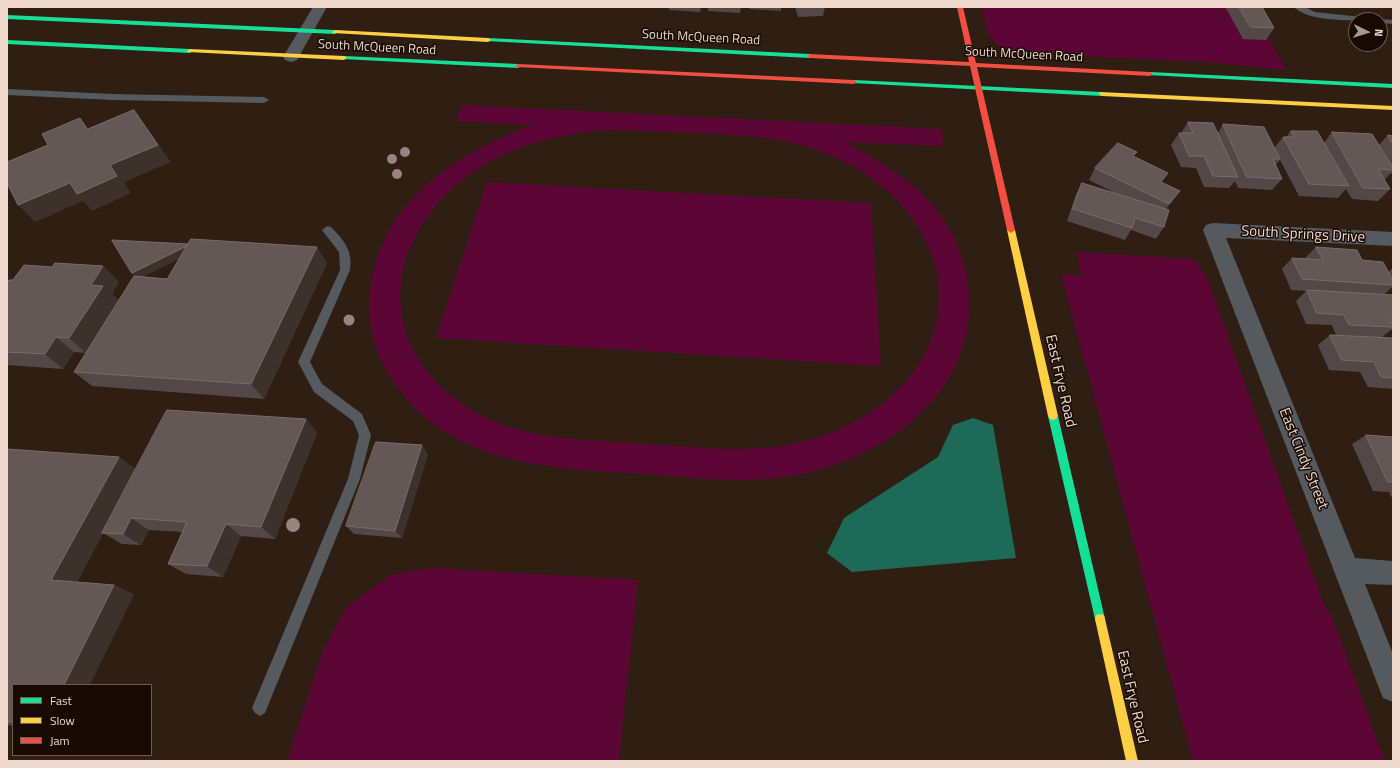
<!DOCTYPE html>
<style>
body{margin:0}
#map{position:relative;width:1400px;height:768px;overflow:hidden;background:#2f1e12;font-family:"Titillium Web",sans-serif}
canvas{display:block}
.frame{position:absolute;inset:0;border:8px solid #eed9cc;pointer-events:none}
.legend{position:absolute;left:12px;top:684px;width:140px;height:72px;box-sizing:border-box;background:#180a03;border:1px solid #6e5d53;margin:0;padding:5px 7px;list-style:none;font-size:12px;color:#eed9cc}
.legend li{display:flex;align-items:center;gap:8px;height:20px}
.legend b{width:20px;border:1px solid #6e5d53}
.north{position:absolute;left:1348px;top:12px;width:40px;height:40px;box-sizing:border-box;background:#180a03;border:1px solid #6e5d53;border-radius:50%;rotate:94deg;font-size:11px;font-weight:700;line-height:16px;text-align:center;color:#eed9cc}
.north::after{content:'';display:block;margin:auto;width:14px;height:18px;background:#ab988b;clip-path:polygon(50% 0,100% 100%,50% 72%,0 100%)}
</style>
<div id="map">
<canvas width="1400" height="768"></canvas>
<div class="frame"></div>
<ul class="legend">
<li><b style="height:5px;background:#16e098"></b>Fast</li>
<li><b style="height:5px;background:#ffcf43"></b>Slow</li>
<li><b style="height:5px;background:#f24e42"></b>Jam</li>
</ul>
<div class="north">N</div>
</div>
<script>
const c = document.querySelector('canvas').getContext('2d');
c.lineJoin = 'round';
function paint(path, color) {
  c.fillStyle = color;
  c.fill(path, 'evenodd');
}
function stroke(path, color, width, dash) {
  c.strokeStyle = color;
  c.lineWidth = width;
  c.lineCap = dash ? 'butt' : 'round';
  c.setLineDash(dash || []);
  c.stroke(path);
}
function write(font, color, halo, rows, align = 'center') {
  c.font = font + ' "Titillium Web",sans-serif';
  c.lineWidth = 3;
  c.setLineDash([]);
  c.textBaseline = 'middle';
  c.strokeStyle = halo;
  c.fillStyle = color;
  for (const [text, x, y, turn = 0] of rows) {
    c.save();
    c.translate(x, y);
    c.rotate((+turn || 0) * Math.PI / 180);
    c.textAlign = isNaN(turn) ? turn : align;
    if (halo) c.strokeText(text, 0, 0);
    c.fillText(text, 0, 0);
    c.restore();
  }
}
paint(new Path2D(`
 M982,7H1252L1286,70L1208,62L1015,53C988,46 988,31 982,7Z
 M462,105L942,129L944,146L844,142C908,174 964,217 969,294C976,395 882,460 793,476C743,484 692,478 642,474C547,468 446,466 390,376C374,351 366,320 370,291C381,200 453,156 532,125L456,121ZM605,130C635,130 666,132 696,133C720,134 743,135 766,138C836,147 905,186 931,253C945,288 940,329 921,361C899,397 862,422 822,436C762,457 696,447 634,443C592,440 549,440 509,427C489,420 469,410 453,397C365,326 396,218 484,165C522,143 562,134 605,130Z
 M487,182L871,203L881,366L436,338Z
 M1077,252L1193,259L1206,275L1324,605L1330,612L1385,761H1193L1061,274L1082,276Z
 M432,568L638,580L619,761H287L324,648L346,608L390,575Z`), '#5b0635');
paint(new Path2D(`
 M973,418L993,425L1016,558L852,572L827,553L844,518L938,457L953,425Z`), '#1d6b57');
paint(new Path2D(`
 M1294,7H1305L1315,12L1371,18L1375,20C1355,20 1310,23 1294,7Z
 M1380,19L1393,20V24L1380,23V20H1377Z
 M7,89L113,94L264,97L269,100L264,103L113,100L7,95Z
 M327,226L331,227C344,240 353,251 350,270L310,362L322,384L362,414L371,435L360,479L265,713L260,716L255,713L252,708L348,479L359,435L353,421L314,392L298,362L340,270L339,252L322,230Z`), '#545a5e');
paint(new Path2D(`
 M313,7H327L297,60L291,62L285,60L283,57Z
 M1213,223L1393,232V246L1226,238L1355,558L1393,561V585L1365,584L1393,654V702L1383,698L1379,688L1203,230L1206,225Z`), '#545a5e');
paint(new Path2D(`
 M7,15L335,30L338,32L335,34L7,19Z
 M488,38L810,54L813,56L810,58L486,41V39Z
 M7,40L190,49L193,51L190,53L7,44Z
 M344,56L518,64L521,66L518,68L342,59V57Z
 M1150,72L1393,84V88L1148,75L1147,74Z
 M854,80L1102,92L1105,94L1102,96L852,83L851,82Z
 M1053,412L1056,413L1058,416L1105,619L1104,623L1100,624L1096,623L1095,619L1048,416L1050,413Z`), '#16e098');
paint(new Path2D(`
 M335,30L488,38L491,40L488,42L333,33L332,32Z
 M190,49L344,56L347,58L344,60L188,52L187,51Z
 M1100,92L1393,106V110L1102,96L1099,94Z
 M1011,227L1015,230L1058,416L1056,419L1053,420L1050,419L1048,416L1007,230Z
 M1100,614L1104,615L1105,619L1138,761H1126L1095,619L1096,615Z`), '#ffcf43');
paint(new Path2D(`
 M957,7H963L976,63L1150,72L1153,74L1150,76L977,67L1015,230L1011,233L1007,230L970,66L810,58L807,56L810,54L969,62Z
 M518,64L854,80L857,82L854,84L516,67V65Z`), '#f24e42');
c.fillStyle = '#9a8283';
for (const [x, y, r] of [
 [405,152,5],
 [392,159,5],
 [397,174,5],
 [349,320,5.5],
 [293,525,7]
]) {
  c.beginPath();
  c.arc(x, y, r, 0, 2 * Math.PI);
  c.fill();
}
paint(new Path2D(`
 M669,7H701L700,12L669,10Z
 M708,7H741L740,13L708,11Z
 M749,7H781V11L749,9Z
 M795,7H825L823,16L798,17Z
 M1226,7H1262L1274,28L1266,40L1243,39L1226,8Z
 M1188,122L1218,133L1223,124L1274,148L1283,137H1286L1291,131L1324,143L1332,132L1379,145L1388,135L1393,136V176L1391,173L1384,180L1390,189L1378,201L1352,199L1346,189L1338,198L1299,196L1280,160L1275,165L1282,179L1272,190L1238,188L1235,181L1229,188L1204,187L1196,168L1181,167L1171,145L1179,133H1181Z
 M1134,157L1162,182L1172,202L1166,209L1164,227L1156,239L1131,230L1125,240L1067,221L1076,194L1082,183L1115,193L1089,180L1095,168Z
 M112,240L327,263L264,399L92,386L74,372L86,353L74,352L63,369L7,365V282H119L112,294L119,301L135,277L132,273ZM180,258L167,279L142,277Z
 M1316,247L1362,260L1388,272L1393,268V286L1384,295H1393V330H1391L1381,338H1393V389L1368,387L1360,372L1329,370L1318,345L1330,335H1336L1332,325L1306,324L1296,301L1306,291L1291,290L1282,269L1292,258L1306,259L1305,258Z
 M306,419L317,433L275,539L241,536L223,577L186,574L168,564L183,532L149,530L141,545L122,544L103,533L77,582L114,585L134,595L13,685V726L7,725V449L136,469Z
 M1366,435L1393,437V500L1389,492L1373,491L1352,444Z
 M428,454L402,538L354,534L346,526Z`), '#534848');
paint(new Path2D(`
 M134,110L171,162L124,182L131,193L92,211L83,201L35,222L18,205L110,165Z
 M80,118L94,135L87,129Z
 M1180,191L1172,202L1161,216L1169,204Z
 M191,244L195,250L138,279L132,273Z
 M317,247L327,263L264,399L251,384Z
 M103,266L119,282L112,294L119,301L86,353L69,338L91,285Z
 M56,337L74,352L63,369L45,354Z
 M306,419L317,433L275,539L261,527Z
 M422,445L428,454L402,538L395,531Z
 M119,457L137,470L73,590L51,580Z
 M131,518L149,530L141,545L123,534Z
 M226,524L241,536L223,577L207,566Z
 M114,585L134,595L90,685H64Z`), '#3d312c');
const building = new Path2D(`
 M1239,7H1262L1274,28L1251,27Z
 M134,110L158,145L110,165L117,176L77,194L70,183L18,205L7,183V162L48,145L42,134L80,118L87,129Z
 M1188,122L1213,123L1238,177L1213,176L1204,156H1189L1179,133H1193Z
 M1223,124L1264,127L1280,159H1273L1282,179L1247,177Z
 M1291,131H1317L1349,186L1309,184L1283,137H1294Z
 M1332,132L1372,134L1393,168V170L1378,169L1390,189L1363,188Z
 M1388,135L1393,136V144Z
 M1118,143L1137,152L1133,156L1168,173L1161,182L1180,191L1169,204L1095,168Z
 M1082,183L1169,210L1164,227L1135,218L1132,228L1073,209Z
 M191,239L317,247L251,384L74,372L134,276L167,279Z
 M112,240L188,244L187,246L132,273Z
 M1316,247L1357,250L1362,260L1383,262L1393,281V285L1302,279L1292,258L1323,260Z
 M55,263L103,266L91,285L103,286L69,338L56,337L45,354L7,352V282L9,280H13L24,265L52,267Z
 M1307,290L1393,295V318H1389L1393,326V327L1349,325L1344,315L1317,313Z
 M1330,335L1393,338V378L1381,377L1374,362L1342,360Z
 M167,410L306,419L261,527L226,524L207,566L168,564L187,522L131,518L123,534L102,533Z
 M1366,435L1393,437V482H1388Z
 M376,442L422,445L395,531L346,526Z
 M7,449L119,457L51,580L114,585L64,685H13V722H7Z`);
paint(building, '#635856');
stroke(building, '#796c69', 1);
write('13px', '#eed9cc', '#180a03', [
 ["South McQueen Road",701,38,3],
 ["South McQueen Road",377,48,3],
 ["South McQueen Road",1024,55,3]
]);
write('15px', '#eed9cc', '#180a03', [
 ["South Springs Drive",1303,235,3],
 ["East Frye Road",1060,381,77],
 ["East Cindy Street",1303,459,68],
 ["East Frye Road",1132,697,77]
]);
</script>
